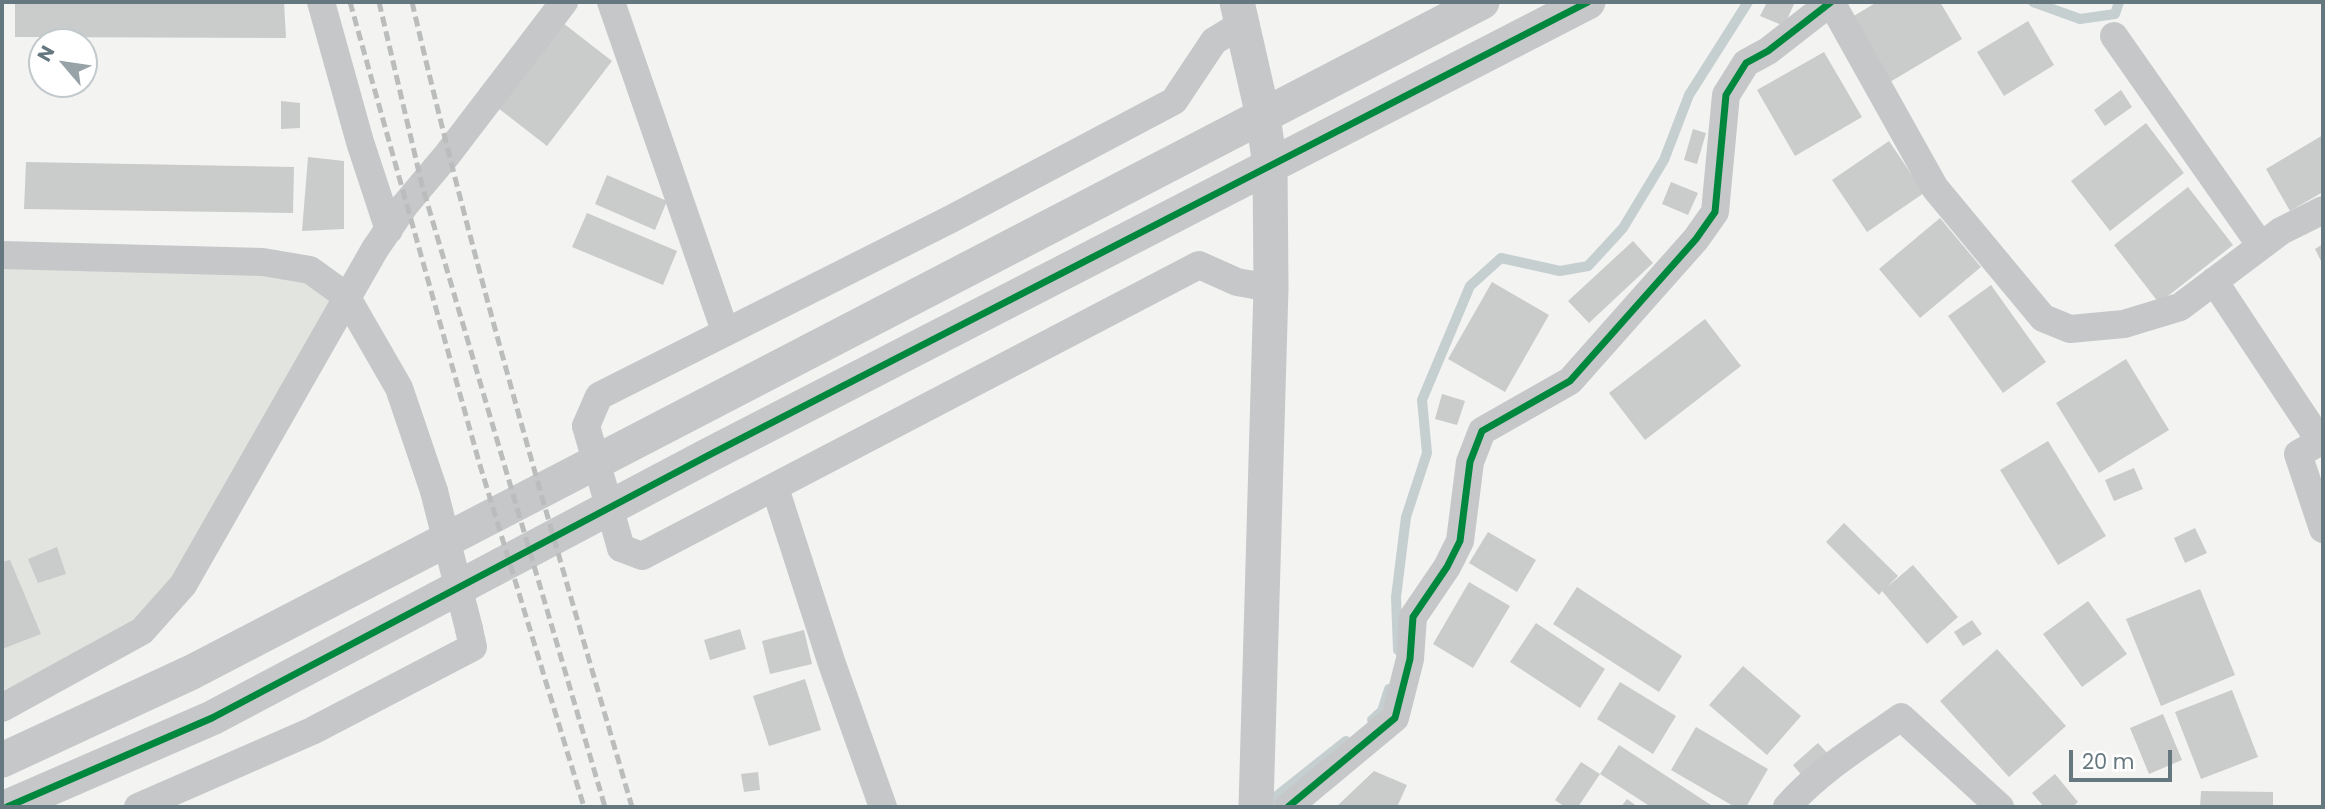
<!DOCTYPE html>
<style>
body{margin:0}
#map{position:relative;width:2325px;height:809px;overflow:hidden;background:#f3f3f2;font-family:Poppins,sans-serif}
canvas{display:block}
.frame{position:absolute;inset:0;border:4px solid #66787f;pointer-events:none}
.north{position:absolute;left:28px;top:28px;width:70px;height:70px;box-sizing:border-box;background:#fff;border:2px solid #c2c9cc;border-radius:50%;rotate:299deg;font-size:19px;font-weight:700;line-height:28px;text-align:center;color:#66787f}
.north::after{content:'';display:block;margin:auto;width:24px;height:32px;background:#97a3a7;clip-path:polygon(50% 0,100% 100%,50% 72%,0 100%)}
.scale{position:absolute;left:2069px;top:750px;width:103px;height:32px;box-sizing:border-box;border:4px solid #66787f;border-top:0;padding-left:9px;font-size:21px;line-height:24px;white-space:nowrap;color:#66787f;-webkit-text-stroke:5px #fff;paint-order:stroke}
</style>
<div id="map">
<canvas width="2325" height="809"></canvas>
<div class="frame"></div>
<div class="north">N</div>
<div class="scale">20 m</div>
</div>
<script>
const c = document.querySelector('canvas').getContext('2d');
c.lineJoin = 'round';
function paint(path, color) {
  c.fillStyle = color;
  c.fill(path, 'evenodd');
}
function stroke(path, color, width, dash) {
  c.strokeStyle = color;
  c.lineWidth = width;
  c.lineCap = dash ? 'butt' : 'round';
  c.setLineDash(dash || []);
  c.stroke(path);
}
paint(new Path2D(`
 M2,255L263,262L346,296L142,631L2,708Z`), '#e2e4df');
stroke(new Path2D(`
 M2033,2L2080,19L2115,14L2119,2
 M1398,650L1396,597L1406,517L1427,453L1422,400L1470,286L1501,258L1560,271L1588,266L1623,228L1664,160L1689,95L1748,2
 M1372,720L1382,711L1389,689
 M1263,807L1346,741`), '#c6cfd0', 10);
paint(new Path2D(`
 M15,2H284L286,38L15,37Z
 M1767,2H1795L1784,26L1760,16Z
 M1877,2H1940L1962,39L1890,82L1852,17Z
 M2028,21L2054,65L2004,96L1977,52Z
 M563,23L612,61L547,146L498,108Z
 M1824,52L1862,117L1795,156L1757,90Z
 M2121,90L2132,107L2105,126L2094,110Z
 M281,101L300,103V128L281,129Z
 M2146,123L2184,173L2110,231L2071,181Z
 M1693,129L1706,133L1697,164L1684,160Z
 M2323,135V192L2290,211L2266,169Z
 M1889,141L1924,193L1867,232L1832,180Z
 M308,157L344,161V229L302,231Z
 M26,162L294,167L293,213L24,209Z
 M607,175L667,201L655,230L595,204Z
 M1671,182L1698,193L1688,215L1662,204Z
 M2188,187L2233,245L2159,303L2114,245Z
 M587,213L677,251L663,285L572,247Z
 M1940,218L1981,267L1920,318L1879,269Z
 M1633,241L1653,263L1589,323L1568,301Z
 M2323,244V265L2315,249Z
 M1492,282L1549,315L1505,392L1448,359Z
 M1991,285L2046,362L2003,393L1948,316Z
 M1705,319L1741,366L1645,440L1609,393Z
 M2126,359L2169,430L2099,473L2056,403Z
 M1442,394L1465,401L1457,425L1435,419Z
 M2048,441L2106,536L2058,565L2000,470Z
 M2134,468L2143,489L2114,501L2105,480Z
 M1844,523L1898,576L1887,587L1913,565L1958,617L1927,644L1882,591L1879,595L1826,542Z
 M2195,528L2207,553L2185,563L2174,538Z
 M1488,532L1536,560L1517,592L1469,563Z
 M57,547L66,574L38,583L28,559Z
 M10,560L41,634L2,649V562Z
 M1469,582L1510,606L1473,668L1433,644Z
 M1577,587L1682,656L1659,692L1553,624Z
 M2200,589L2235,675L2161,706L2126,619Z
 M2088,601L2127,654L2082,687L2043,634Z
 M1972,620L1982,634L1963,646L1954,632Z
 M1536,623L1605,669L1580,708L1510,662Z
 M740,629L746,649L710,660L704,640Z
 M804,630L812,664L770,674L762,641Z
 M1997,649L2066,726L2009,777L1940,701Z
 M1743,666L1801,716L1767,755L1709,705Z
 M805,679L821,730L769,746L753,696Z
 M1620,682L1676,716L1653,754L1597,719Z
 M2232,690L2258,757L2201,779L2175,712Z
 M2163,714L2182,760L2149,774L2130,728Z
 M1696,727L1768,769L1746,807H1735L1671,770Z
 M1818,743L1829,755L1804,778L1793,765Z
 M1619,745L1714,807H1651L1600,774Z
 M1581,762L1600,774L1578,807H1565L1555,800Z
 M1374,771L1407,785L1397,807H1336Z
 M758,772L760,790L744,792L741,774Z
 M2055,774L2078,802L2072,807H2044L2032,793Z
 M2201,791L2273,792V807H2200Z
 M1627,799L1638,807H1621Z`), '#cacbcb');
stroke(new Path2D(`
 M321,2L360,142L389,230
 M611,2L725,331
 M1831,2L1935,188L2043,318L2070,329L2124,324L2180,307L2281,231L2323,210
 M2114,36L2261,246
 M2,255L263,262L310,270L346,296L399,388L434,491
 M2214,281L2320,441
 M586,426L599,396L951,219L1174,101L1214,41L1242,24
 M2323,440L2298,454L2323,529
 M775,488L832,664L883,807
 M621,548L642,556L1199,265L1237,282L1271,288
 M2,708L142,631L183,585L375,249L405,205L447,155L564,2
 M138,807L312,731L473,647L469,629
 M1288,807L1395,718L1410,659L1413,617L1447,567L1460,541L1470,462L1482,431L1570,381L1696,239L1715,212L1726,95L1746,63L1768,51L1831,2
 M1787,807C1818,771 1862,745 1901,717L2000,807`), '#c5c7c8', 28);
stroke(new Path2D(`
 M1237,2L1263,116L1270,166L1271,288L1256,807
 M2,760L192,672L1482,2
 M7,807L212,718L711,454L1588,2`), '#c5c7c8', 35);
stroke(new Path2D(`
 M350,2L479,462L584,807
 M379,2L422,185L605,807
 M412,2C475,273 554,540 632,807`), '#bbbdbd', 5, [10, 5]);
stroke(new Path2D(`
 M586,426L621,548
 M434,491L469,629`), '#c5c7c8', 28);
stroke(new Path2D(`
 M7,807L212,718L711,454L1588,2
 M1288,807L1395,718L1410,659L1413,617L1447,567L1460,541L1470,462L1482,431L1570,381L1696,239L1715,212L1726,95L1746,63L1768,51L1831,2`), '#00873e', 7);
</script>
